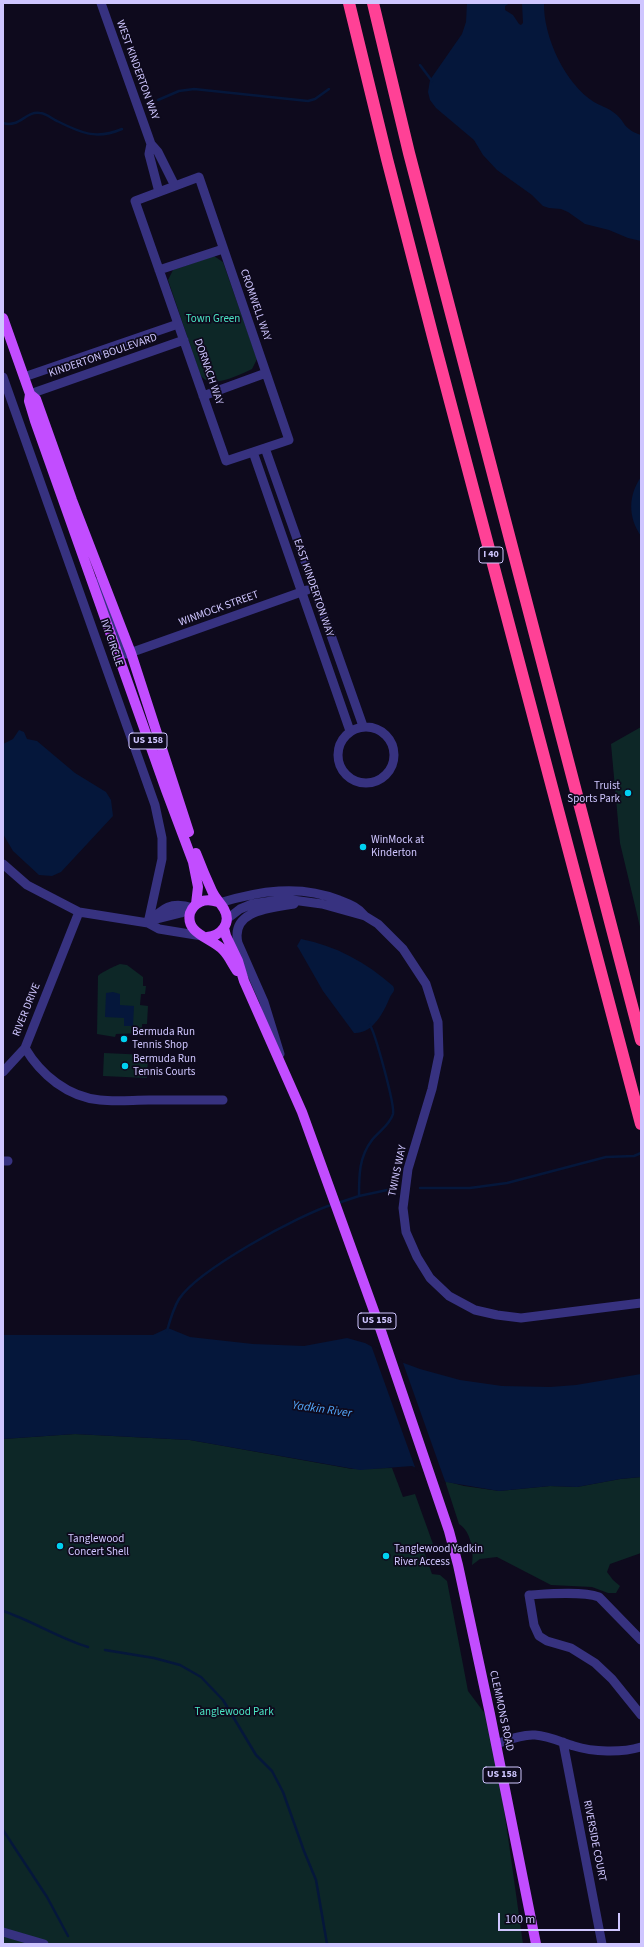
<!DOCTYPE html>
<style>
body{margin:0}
#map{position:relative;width:644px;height:1947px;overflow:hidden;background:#0e0a1d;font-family:"Source Sans 3",sans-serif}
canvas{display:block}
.frame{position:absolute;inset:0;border:4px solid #cfc6ff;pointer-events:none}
.scale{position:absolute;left:498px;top:1913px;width:122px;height:18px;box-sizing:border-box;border:2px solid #cfc6ff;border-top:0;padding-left:5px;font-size:12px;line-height:14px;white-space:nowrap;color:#cfc6ff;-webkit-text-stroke:3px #0e0a1d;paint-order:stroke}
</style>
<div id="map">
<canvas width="644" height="1947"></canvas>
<div class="frame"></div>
<div class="scale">100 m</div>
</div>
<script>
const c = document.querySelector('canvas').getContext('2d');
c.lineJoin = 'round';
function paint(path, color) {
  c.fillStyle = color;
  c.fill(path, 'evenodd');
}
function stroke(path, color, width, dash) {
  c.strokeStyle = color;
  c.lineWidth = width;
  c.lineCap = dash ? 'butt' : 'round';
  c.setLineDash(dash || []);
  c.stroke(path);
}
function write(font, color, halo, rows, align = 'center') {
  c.font = font + ' "Source Sans 3",sans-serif';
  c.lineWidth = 3.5;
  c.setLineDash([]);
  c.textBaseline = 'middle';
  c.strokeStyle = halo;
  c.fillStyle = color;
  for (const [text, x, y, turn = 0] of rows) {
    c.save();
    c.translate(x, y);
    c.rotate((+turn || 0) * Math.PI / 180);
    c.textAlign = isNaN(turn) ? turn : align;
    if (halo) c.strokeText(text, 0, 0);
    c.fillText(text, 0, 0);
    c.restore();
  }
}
paint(new Path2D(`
 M214,256L223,262L257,359L252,369C239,375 208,391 200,374L168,280L173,270Z
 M641,727V931L620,843L611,744Z
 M120,964L127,965L143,977V986H146L145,994H141L140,1005L148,1006L147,1024H142V1033L116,1034L115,1037L97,1034L98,976C100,973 117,965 120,964Z
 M104,1053L148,1055L147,1078L103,1076Z
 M75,1434L190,1440L352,1469L392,1468L403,1497L415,1494L433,1544L423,1549L432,1574L440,1575L447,1581L468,1691L492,1723L523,1944H3V1439Z
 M641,1477V1553L610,1564L607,1572L613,1580L620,1586L616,1593H608L592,1587L551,1585L497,1557L480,1559L472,1565C474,1552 471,1531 459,1524L445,1481L464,1486L499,1491L550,1486L577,1487L620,1479Z`), '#0d2727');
paint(new Path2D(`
 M467,3H510L505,6V10L513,15L519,24L521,25L523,23L522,3H544C543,36 565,84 594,102C600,106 607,107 613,112C627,122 621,128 641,135V241L628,238L609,230L585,224L568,212L561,209L549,208L543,206L532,195L497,170L483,155L474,140L436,108L430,100L428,92L430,80L462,34L466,22Z
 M641,477V536C628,517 628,496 641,477Z
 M19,730L24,732L27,739L37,741L75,773L106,792L111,800L113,816L61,872L52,876L39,875L13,851L3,834V744L13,739Z
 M301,939C336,946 366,962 393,986C396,991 392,993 390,997C384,1012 373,1034 354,1033L323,991L299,949L297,946Z
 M113,992L120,994V1005L134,1006L133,1026H124V1018L105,1017L106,993Z
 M168,1328L190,1337L253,1344L304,1346L347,1338L365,1343L401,1362L420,1369L460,1380L502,1386L550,1387L576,1385L641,1374V1477L620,1479L577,1487L550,1486L499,1491L446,1482L412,1466L360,1470L190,1440L75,1434L3,1439V1335H153Z`), '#05173b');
paint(new Path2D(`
 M371,1345L402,1360L446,1484L416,1470Z`), '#0e0a1d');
stroke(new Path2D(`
 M420,65L432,81
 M158,100L179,91L194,89L308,101L315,99L329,89
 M3,123C20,128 25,111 40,113C46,113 52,119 57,121C81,133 96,140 122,129
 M420,1188H470L507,1183L606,1157L634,1156L641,1153
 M359,1196C359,1175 359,1157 372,1140C378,1132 390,1125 393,1114C395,1105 376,1036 370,1025
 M338,1203L359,1196L392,1189
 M167,1331C170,1320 173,1309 179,1299C198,1270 298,1215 334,1204
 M3,1611C33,1621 58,1638 88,1647
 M105,1650L154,1658L180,1665L201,1677L223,1700L256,1755L272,1771L283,1792L304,1851L316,1880L327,1944
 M3,1830L47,1897L68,1936`), '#05173b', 2.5);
stroke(new Path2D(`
 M101,3L151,144L158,152L175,186
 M151,144L149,154L159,192
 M199,177L289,440L226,461L135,201Z
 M159,270L223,249
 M3,377L155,805L162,838V859L148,923
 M24,377L178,324
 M30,394L184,340
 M203,396L266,373
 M265,448L363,726
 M253,452L350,731
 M93,581L100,589L123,647L127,654L307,590
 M338 755a28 28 0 1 1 56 0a28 28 0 1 1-56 0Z
 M3,864L27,885L79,912L148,923L159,929L202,936
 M219,903C259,891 299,884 339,900C349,904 358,907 365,916
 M79,912L25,1048C41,1075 68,1097 100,1100C116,1102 133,1100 149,1100C174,1100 199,1100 223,1100
 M227,919L240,909L252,904L285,899L322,904L365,916L378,924L403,949L426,984L438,1022L439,1055L432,1089L408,1169L403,1208L406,1232L417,1257L430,1278L449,1296L475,1310L497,1315L521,1318L641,1303
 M153,920L181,913L193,908
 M148,923C163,908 171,901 193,908
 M280,1054L264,1002L238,943C230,910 271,908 294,904
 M3,1072L25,1048
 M3,1161H8
 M641,1640L599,1597C582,1591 547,1594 529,1595L534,1625L539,1636L547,1641L571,1648L595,1663L612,1679L641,1715
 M563,1742L602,1944
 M496,1744C508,1740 522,1734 535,1735C549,1736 561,1742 574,1746C593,1752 621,1753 641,1747
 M3,1932L44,1944`), '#373280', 9);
stroke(new Path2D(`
 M3,318L30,394L29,401L35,421L166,790L193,862L198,887L196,904
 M30,394L36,399L72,500L131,653L189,832
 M196,853C201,866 206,878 212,891C215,898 220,902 224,909C232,923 221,936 207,937
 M218,902C212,900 206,899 200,902C195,904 192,908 190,913C185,934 212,938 223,950C229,956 232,964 237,971
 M224,928L226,936L238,961L244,981L302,1112L379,1325L449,1531L458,1565L490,1714L536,1944`), '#c24dff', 10);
stroke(new Path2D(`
 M349,3L387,159L433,337L641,1124
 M373,3L409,153L641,1040`), '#ff4196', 12);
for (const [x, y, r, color] of [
 [628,793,4,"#00d1f1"],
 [363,847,4,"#00d1f1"],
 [124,1039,4,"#00d1f1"],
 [125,1066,4,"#00d1f1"],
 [60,1546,4,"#00d1f1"],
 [386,1556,4,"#00d1f1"]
]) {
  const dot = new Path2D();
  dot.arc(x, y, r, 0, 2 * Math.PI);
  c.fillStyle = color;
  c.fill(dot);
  stroke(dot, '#0e0a1d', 1.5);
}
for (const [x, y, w] of [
 [491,555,24],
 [148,741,38],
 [377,1321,38],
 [502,1775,38]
]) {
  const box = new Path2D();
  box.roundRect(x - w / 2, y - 8, w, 16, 3);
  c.fillStyle = '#0e0a1d';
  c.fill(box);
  stroke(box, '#cfc6ff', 1);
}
write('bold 10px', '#cfc6ff', null, [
 ["I 40",491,555],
 ["US 158",148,741],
 ["US 158",377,1321],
 ["US 158",502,1775]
]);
write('11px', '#cfc6ff', '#0e0a1d', [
 ["WEST KINDERTON WAY",137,70,70],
 ["CROMWELL WAY",255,305,71],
 ["KINDERTON BOULEVARD",103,356,-19],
 ["DORNACH WAY",208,372,71],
 ["EAST KINDERTON WAY",313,588,71],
 ["WINMOCK STREET",219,609,-20],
 ["IVY CIRCLE",111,643,71],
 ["RIVER DRIVE",27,1010,-68],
 ["TWINS WAY",398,1171,-78],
 ["CLEMMONS ROAD",501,1711,78],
 ["RIVERSIDE COURT",594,1841,79]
]);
write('11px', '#4be6c4', '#0e0a1d', [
 ["Town Green",213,320],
 ["Tanglewood Park",234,1713]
]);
write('11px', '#cfc6ff', '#0e0a1d', [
 ["Truist",620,787,"right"],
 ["Sports Park",620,800,"right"],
 ["WinMock at",371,841],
 ["Kinderton",371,854],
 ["Bermuda Run",132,1033],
 ["Tennis Shop",132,1046],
 ["Bermuda Run",133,1060],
 ["Tennis Courts",133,1073],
 ["Tanglewood",68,1540],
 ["Concert Shell",68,1553],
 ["Tanglewood Yadkin",394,1550],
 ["River Access",394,1563]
], 'left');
write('italic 12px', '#54aaff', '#0e0a1d', [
 ["Yadkin River",322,1410,8]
]);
</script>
